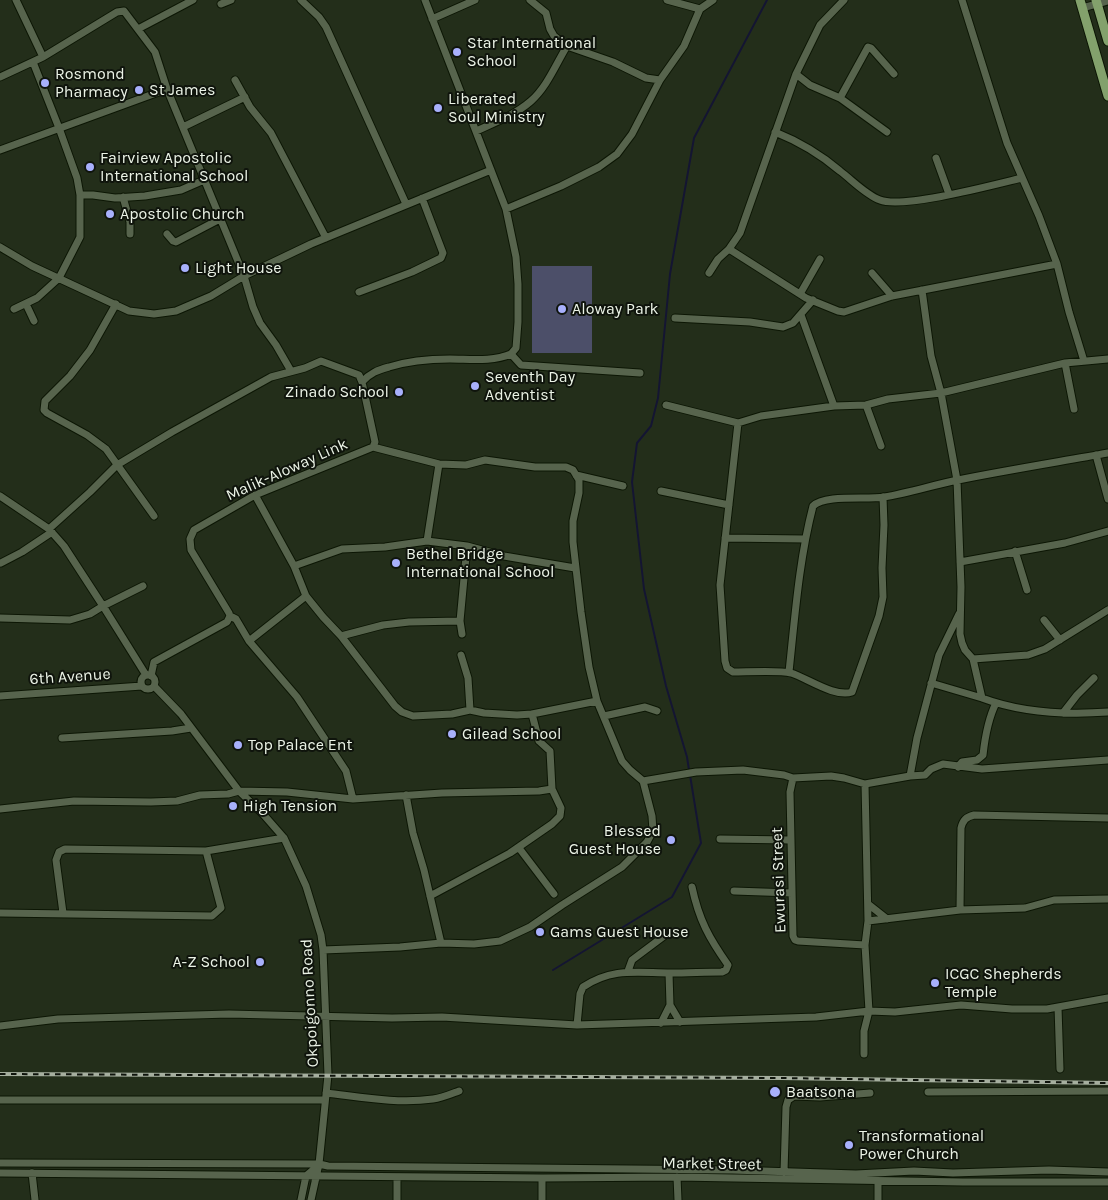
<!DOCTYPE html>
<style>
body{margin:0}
canvas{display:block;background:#232e1a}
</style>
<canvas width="1108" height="1200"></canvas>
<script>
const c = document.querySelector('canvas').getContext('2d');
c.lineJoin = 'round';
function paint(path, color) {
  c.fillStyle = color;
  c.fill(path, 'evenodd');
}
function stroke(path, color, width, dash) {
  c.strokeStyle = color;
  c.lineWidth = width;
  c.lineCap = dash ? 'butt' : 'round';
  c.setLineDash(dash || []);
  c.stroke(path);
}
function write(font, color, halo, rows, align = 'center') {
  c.font = font + ' Karla,sans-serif';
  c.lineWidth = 4;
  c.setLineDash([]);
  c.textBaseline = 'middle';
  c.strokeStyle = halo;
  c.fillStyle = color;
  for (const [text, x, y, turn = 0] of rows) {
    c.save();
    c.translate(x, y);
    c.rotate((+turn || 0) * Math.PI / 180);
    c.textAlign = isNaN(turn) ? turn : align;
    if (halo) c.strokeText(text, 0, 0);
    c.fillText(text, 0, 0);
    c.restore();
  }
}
paint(new Path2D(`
 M532,266H592V353H532Z`), '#4c4f69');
stroke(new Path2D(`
 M689,770L687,757L666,686L644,589L632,482L637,443L651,426L658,398L670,274L694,138L767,0
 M553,970L672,897L701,843L690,775`), '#141532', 2);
const minor = new Path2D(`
 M16,0L43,57
 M301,0L319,17L326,27L406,204
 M425,0L506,209L516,257L518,284V322L516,348L511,354
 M530,0L546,13L550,29L554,36L567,46L613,62L646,78L660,80
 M667,0L700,9
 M844,0L820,25L796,74L740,233L729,249L806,298L838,311L844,312L892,296L1057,264
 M962,0L1007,143L1039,216L1057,264L1069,312L1084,361
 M221,4L231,0
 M1082,8L1108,1
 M432,19L475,0
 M138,29L193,0
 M796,74L810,85L840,98L887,132
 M0,77L43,57L117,12L124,11L155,52L167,89L244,276L253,307L260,323L276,345L291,371
 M235,80L250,107L271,133L326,238
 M840,98L868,47L871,48L894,74
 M183,127L245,97
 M476,131C494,123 515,115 531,101C547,87 556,64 567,46
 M775,132C800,142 820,154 840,171C852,180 866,195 880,200C903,209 993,185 1022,178
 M0,150L167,89
 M936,158L949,194
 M80,195H93L115,198L145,196L181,190L204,180
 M123,197L130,222V234
 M506,209L561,186L599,167L617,154L632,134L660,80L684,46L700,9L713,0
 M167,234L173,241L176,242L220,219
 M0,247L32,266L129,311L154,314L176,311L211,296L244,276L311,244L491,170
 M709,273L718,259L729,249
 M872,273L892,296
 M922,290L931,356L941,393L957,480L961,587L960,634L962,643L965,650L973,659L982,698C1022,713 1066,715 1108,712
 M359,292L412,272L441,258L443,253L422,198
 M800,294L820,259
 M26,304L34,321
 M116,304L90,350L70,376L45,401L44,410L47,413L87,435L106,449L154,516
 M14,309L37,298L59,278L80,237V195L77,178L59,128L33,62
 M801,315L834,406
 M675,318L750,322L783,327L793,323L813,300
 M511,354L521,365L640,373
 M1065,363L1074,409
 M666,405L738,423L761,416L834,406L866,405L888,399L941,393L1065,363L1108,359
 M866,405L881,446
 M738,423L720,585L725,661L727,668L733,672C747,672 779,670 791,673C807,678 835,698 852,692L879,616L883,597L882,568L884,525L883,497
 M373,447L375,442L362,382C370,373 378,370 389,367C408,361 429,359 450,359C470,359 492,362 511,354
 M1096,455L1108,499
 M576,475L623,486
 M661,491L729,505
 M255,495L294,566L306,596L323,617L341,636L395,706L402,712L413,716L452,714L470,710L484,713L517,715L532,714L597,701
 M0,496L49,529L64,546L103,606L146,675
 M49,529L90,492L117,465L172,432L271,377L305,368L321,361L359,375L362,382
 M725,538L805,539
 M427,541L439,464
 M1015,551L1027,590
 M960,562L1065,543L1108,531
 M1,563L22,552L52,532
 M294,566L342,549L385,547L427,541L467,546L504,556L575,568
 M230,616L229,613L191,550L190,539L194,530L255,495L373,447
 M230,616L236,619L249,641L297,697L346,771L353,799
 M0,618L70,620L90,614L103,606L143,586
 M1044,620L1060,640
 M462,634L460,621L467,546
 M341,636L383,625L409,622L460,621
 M249,641L306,596
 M461,655L468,678L470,710
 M973,659L1028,655L1045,649L1108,610
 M789,672C795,616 799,560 813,506C825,494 867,500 884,497C909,493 933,485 958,480C1008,470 1058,462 1108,453
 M141 682a7 7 0 1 1 14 0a7 7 0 1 1-14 0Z
 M151,676L154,662L227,622L230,616
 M931,683L982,698
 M154,686L181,714L239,791L263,814L284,838L306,886L321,935L323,950L328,1075L319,1164L311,1200
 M0,696L142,686
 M1063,713L1077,695L1094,678
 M604,716L645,707L657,711
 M62,738L172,731L191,728
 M958,767L962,762L977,760L983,755C985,737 988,719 996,703
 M910,776L917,738L939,655L959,614
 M793,778L790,792L793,936L795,940L798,941L865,945
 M643,781L696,772L743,770L784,775L793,778L831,776L844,778L865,784L910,776L925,775L931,769L943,764L982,769L1108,760
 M406,795L413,833L424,870L441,943
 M0,809L74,801L151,802L177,801L200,795L228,794L239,791L287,792L353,799L442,793L539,791L552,789
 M720,839L790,840
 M519,848L554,894
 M206,851L284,838
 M734,891L792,893
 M430,896L510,853L552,824L560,816L561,808L552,789L550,751L539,741L532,714
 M868,904L887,919
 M960,910L961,828C963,820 966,817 974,815L1108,818
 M0,913L212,916L221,908L206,851L65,849L59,852L56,860L63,913
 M868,921L960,910L1025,908L1054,900L1108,899
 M323,950L400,947L441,943L474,944L500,941L530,927L562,905L622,867L647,842L653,831L652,816L643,781L630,770L622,761L597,701L589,667L581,612L573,542V521L579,493V480L573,470L566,467H535L485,460L466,465L439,464L373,447
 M628,971L632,960L664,936
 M670,1005L680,1022
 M1058,1007L1060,1069
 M661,1023L670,1005L669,973
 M577,1025L580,994L583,987C613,967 638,973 671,973C688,973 705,972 722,972L726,970L728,965C709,938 699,920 692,887
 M0,1026L58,1019L229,1014L392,1018L442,1017L577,1025L816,1017L869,1011L895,1012L961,1005L1012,1009H1047L1108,998
 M864,1054V1031L869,1011L865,945L868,921L865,784
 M928,1092L1108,1091
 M326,1093C361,1097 397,1104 433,1099C442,1098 451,1094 459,1091
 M0,1100H325
 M0,1163L319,1164L328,1166L732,1170L856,1174L914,1171L953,1173L1049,1170L1108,1172
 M784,1172L786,1107L788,1100L794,1096L820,1097L870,1093
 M0,1173L542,1178L677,1177L963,1182H1108
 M32,1173L35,1200
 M397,1177V1200
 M677,1177L678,1200
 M542,1178V1200
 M878,1181V1200
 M301,1200L306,1176L319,1165`);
const major = new Path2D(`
 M1080,0L1108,96
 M1096,0L1108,41`);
stroke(minor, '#0c1604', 9);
stroke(major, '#0c1604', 11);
stroke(minor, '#57644d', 7);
stroke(major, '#83a16c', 9);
const rail = new Path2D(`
 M0,1074L781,1078L1108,1083`);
stroke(rail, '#a6af9f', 4);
stroke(rail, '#0f140c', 2, [5.5]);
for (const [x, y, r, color] of [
 [457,52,5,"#a8b0fc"],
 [45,83,5,"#a8b0fc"],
 [139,90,5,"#a8b0fc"],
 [438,108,5,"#a8b0fc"],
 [90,167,5,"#a8b0fc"],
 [110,214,5,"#a8b0fc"],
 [185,268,5,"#a8b0fc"],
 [562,309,5,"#a8b0fc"],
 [475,386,5,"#a8b0fc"],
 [399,392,5,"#a8b0fc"],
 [396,563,5,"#a8b0fc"],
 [452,734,5,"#a8b0fc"],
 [238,745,5,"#a8b0fc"],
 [233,806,5,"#a8b0fc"],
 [671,840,5,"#a8b0fc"],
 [540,932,5,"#a8b0fc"],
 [260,962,5,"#a8b0fc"],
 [935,983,5,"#a8b0fc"],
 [775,1092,6,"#a8b0fc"],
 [849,1145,5,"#a8b0fc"]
]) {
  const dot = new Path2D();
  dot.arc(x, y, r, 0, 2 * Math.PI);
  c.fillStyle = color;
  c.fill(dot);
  stroke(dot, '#0f140c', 2);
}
write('16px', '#ebf3e6', '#0f140c', [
 ["Star International",467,43],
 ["School",467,61],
 ["Rosmond",55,74],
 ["Pharmacy",55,92],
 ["St James",149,90],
 ["Liberated",448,99],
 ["Soul Ministry",448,117],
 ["Fairview Apostolic",100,158],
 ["International School",100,176],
 ["Apostolic Church",120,214],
 ["Light House",195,268],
 ["Aloway Park",572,309],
 ["Seventh Day",485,377],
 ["Adventist",485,395],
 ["Zinado School",389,392,"right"],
 ["Bethel Bridge",406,554],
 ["International School",406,572],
 ["Gilead School",462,734],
 ["Top Palace Ent",248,745],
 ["High Tension",243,806],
 ["Blessed",661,831,"right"],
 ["Guest House",661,849,"right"],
 ["Gams Guest House",550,932],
 ["A-Z School",250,962,"right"],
 ["ICGC Shepherds",945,974],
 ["Temple",945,992],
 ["Baatsona",786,1092],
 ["Transformational",859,1136],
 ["Power Church",859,1154]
], 'left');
write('16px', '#ebf3e6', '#0f140c', [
 ["Malik-Aloway Link",287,470,-24],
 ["6th Avenue",70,677,-4],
 ["Ewurasi Street",779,880,-92],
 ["Okpoigonno Road",310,1003,-93],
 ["Market Street",712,1164,1]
]);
</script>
